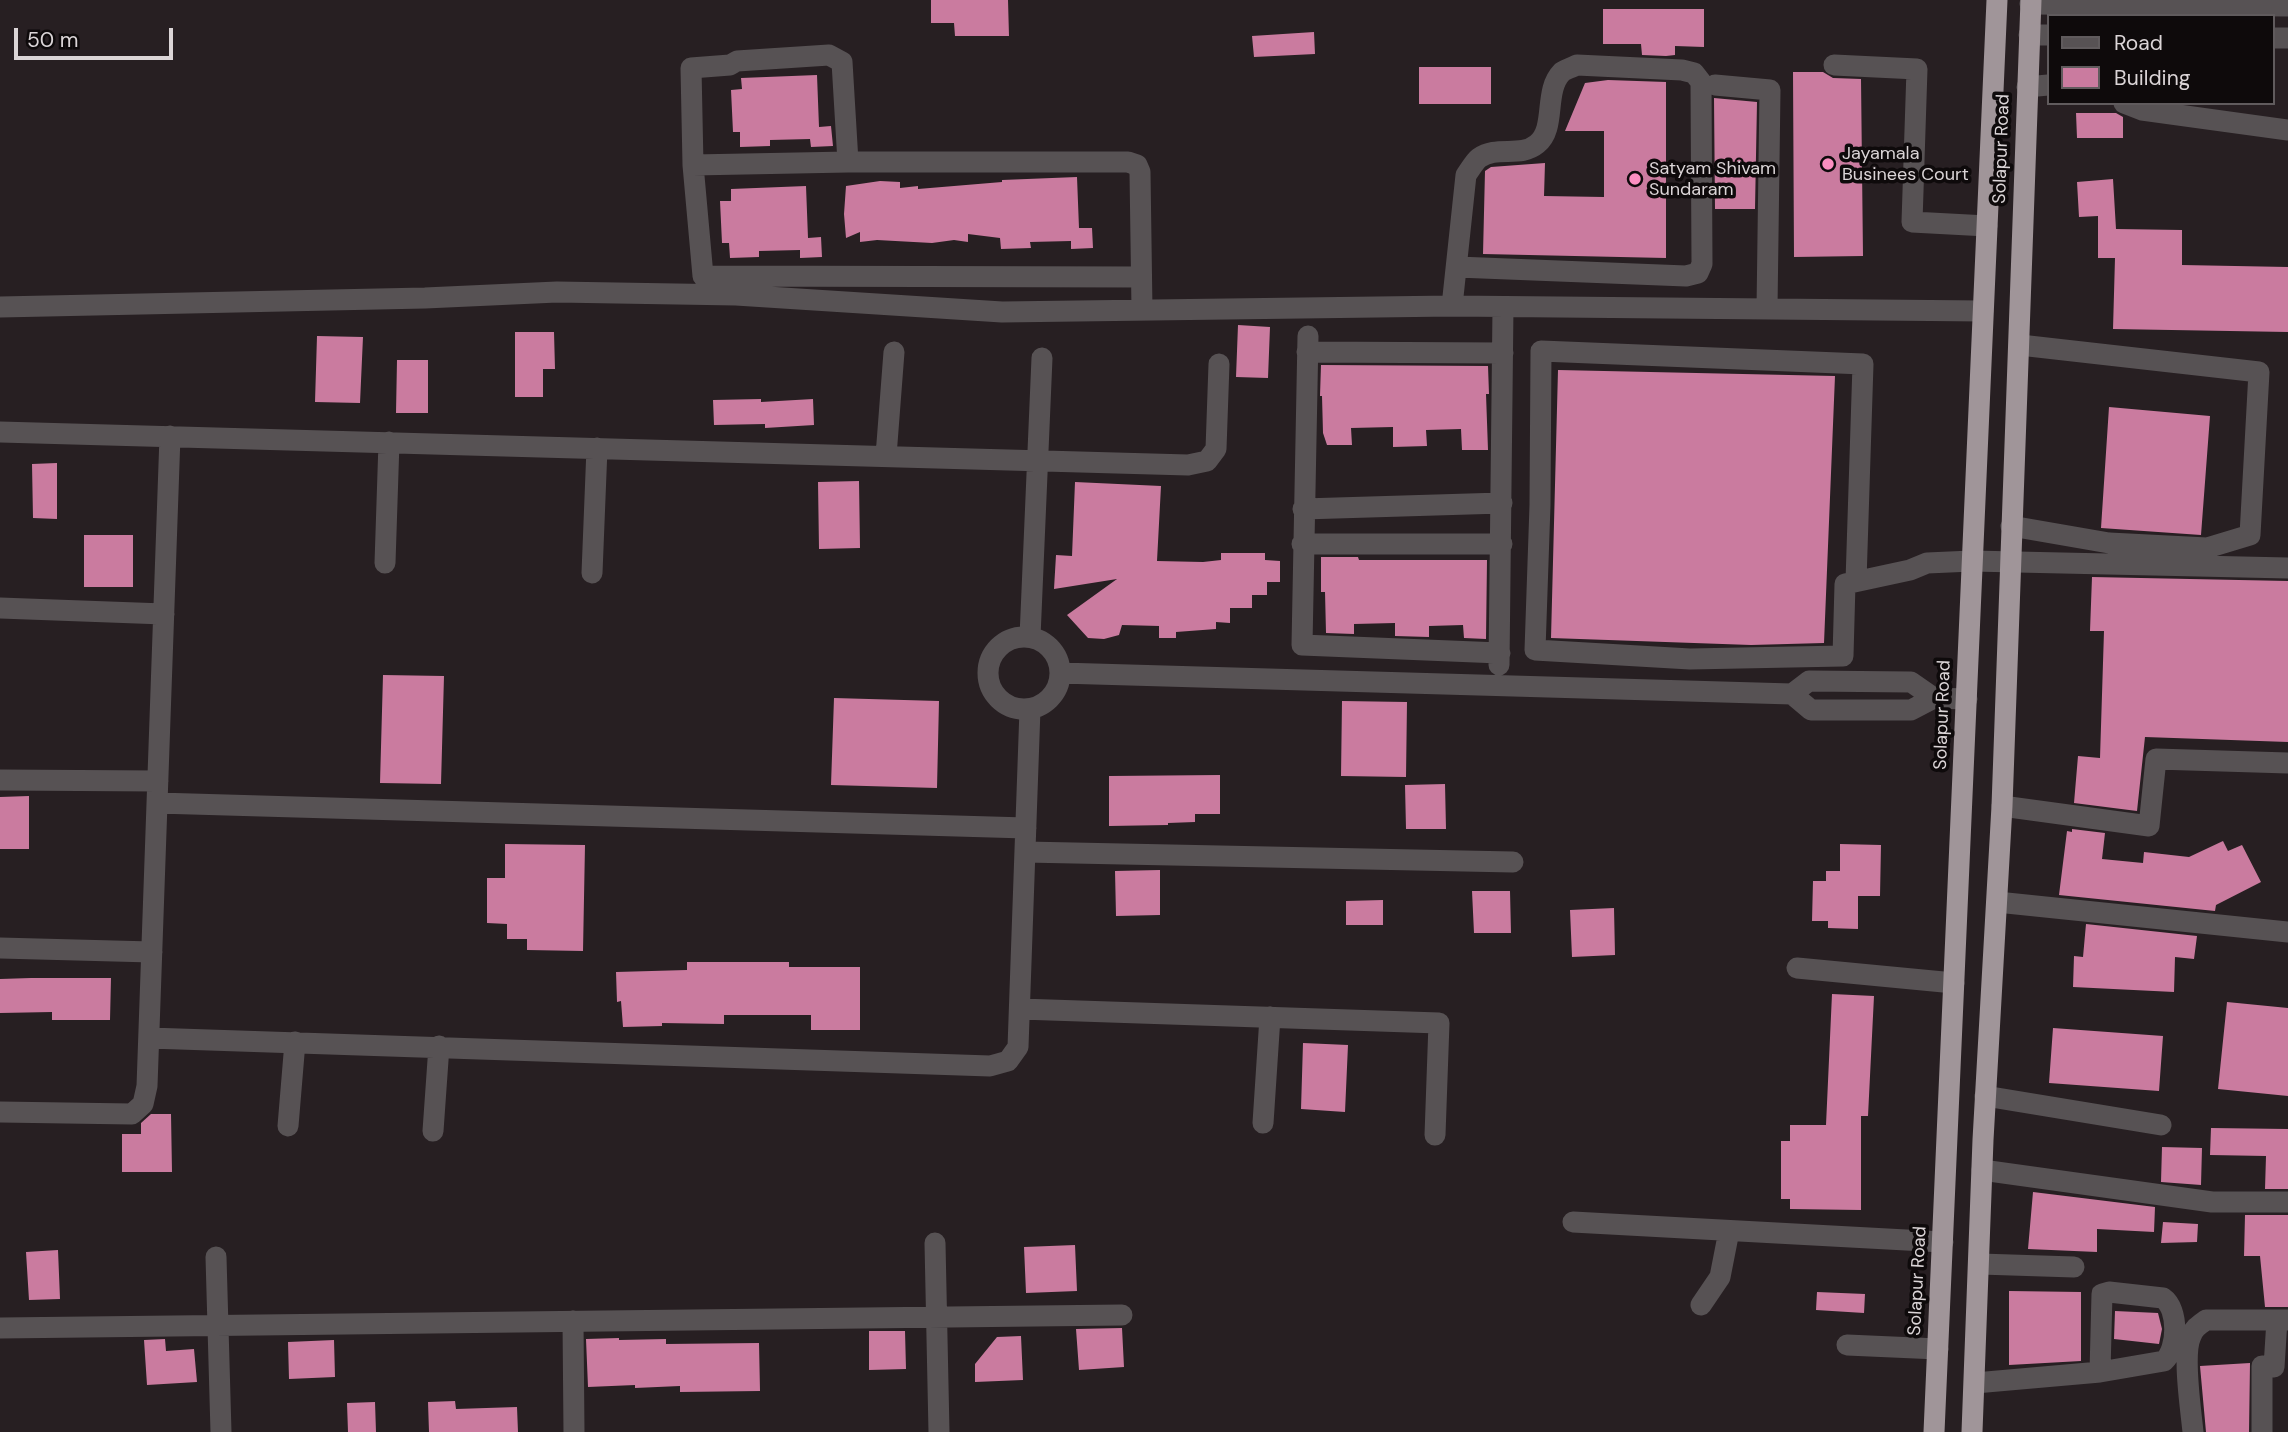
<!DOCTYPE html>
<style>
body{margin:0}
#map{position:relative;width:2288px;height:1432px;overflow:hidden;background:#271f22;font-family:"DM Sans",sans-serif}
canvas{display:block}
.legend{position:absolute;left:2047px;top:14px;width:228px;height:91px;box-sizing:border-box;background:#0e0a0b;border:2px solid #605b5d;margin:0;padding:9px 12px;list-style:none;font-size:21px;color:#dbd5d7}
.legend li{display:flex;align-items:center;gap:14px;height:35px}
.legend b{width:35px;border:2px solid #605b5d}
.scale{position:absolute;left:14px;top:28px;width:159px;height:32px;box-sizing:border-box;border:4px solid #dbd5d7;border-top:0;padding-left:9px;font-size:21px;line-height:24px;white-space:nowrap;color:#dbd5d7;-webkit-text-stroke:5px #0e0a0b;paint-order:stroke}
</style>
<div id="map">
<canvas width="2288" height="1432"></canvas>
<ul class="legend">
<li><b style="height:9px;background:#575254"></b>Road</li>
<li><b style="height:19px;background:#ca7b9f"></b>Building</li>
</ul>
<div class="scale">50 m</div>
</div>
<script>
const c = document.querySelector('canvas').getContext('2d');
c.lineJoin = 'round';
function paint(path, color) {
  c.fillStyle = color;
  c.fill(path, 'evenodd');
}
function stroke(path, color, width, dash) {
  c.strokeStyle = color;
  c.lineWidth = width;
  c.lineCap = dash ? 'butt' : 'round';
  c.setLineDash(dash || []);
  c.stroke(path);
}
function write(font, color, halo, rows, align = 'center') {
  c.font = font + ' "DM Sans",sans-serif';
  c.lineWidth = 7;
  c.setLineDash([]);
  c.textBaseline = 'middle';
  c.strokeStyle = halo;
  c.fillStyle = color;
  for (const [text, x, y, turn = 0] of rows) {
    c.save();
    c.translate(x, y);
    c.rotate((+turn || 0) * Math.PI / 180);
    c.textAlign = isNaN(turn) ? turn : align;
    if (halo) c.strokeText(text, 0, 0);
    c.fillText(text, 0, 0);
    c.restore();
  }
}
paint(new Path2D(`
 M931,0H1008L1009,36H955L954,23H931Z
 M1603,9H1704V47L1675,46V55L1666,56L1642,55L1641,44H1603Z
 M1314,32L1315,54L1254,57L1252,36Z
 M1419,67H1491V104H1419Z
 M1793,72H1823L1833,78L1861,79L1863,256L1794,257Z
 M817,75L819,127L831,126L833,146L811,147L810,139L770,140V146L740,147V132H733L731,90L742,89L741,78Z
 M1608,80L1666,82V258L1483,254L1485,171L1491,167L1545,163L1544,196L1604,197V131H1565L1585,83Z
 M1714,98L1757,102L1755,209H1715Z
 M2076,113H2116L2123,117V138H2077Z
 M1077,177L1079,228H1092L1093,248L1071,249V241L1030,242L1031,248L1001,249L1000,238L968,234V242L954,240L932,243L877,240L860,242V232L846,238L844,214L846,186L880,181L900,182V188L918,186V189L1002,182V180Z
 M2113,179L2116,229L2182,230V265L2288,267V332L2113,329L2115,258H2098V216L2079,217L2077,182Z
 M806,186L808,238L821,237L822,257L800,258V250L759,251V257L730,258L729,243H722L720,201H731V189Z
 M1238,325L1270,327L1268,378L1236,377Z
 M515,332H554L555,369H543V397H515Z
 M317,336L363,337L360,403L315,402Z
 M397,360H428V413H396Z
 M1321,365L1488,366L1489,394H1486L1488,450H1462L1461,429L1426,430L1427,446L1393,447V427L1351,428L1352,445H1327L1323,433L1322,396H1320Z
 M1558,370L1835,376L1824,643L1751,645L1551,638Z
 M761,399V402L813,399L814,425L765,428V424L714,425L713,400Z
 M2109,407L2210,416L2201,535L2101,528Z
 M57,463V519L33,518L32,464Z
 M859,481L860,548L819,549L818,482Z
 M1075,482L1161,486L1157,561L1203,562L1221,560V553H1265V560L1280,561V582H1267V595H1252V608H1230V623L1216,622V629L1176,632V638H1159V626L1122,625L1119,635L1104,639L1088,638L1067,615L1117,579L1054,589L1056,555L1072,556Z
 M84,535H133V587H84Z
 M1321,557H1358L1359,560H1487L1486,639L1464,638L1463,625L1429,626V637L1395,636V623L1354,624V634L1326,633L1325,592H1321Z
 M2092,577L2288,581V742L2145,737L2137,811L2074,803L2078,756L2100,758L2104,631H2090Z
 M383,675L444,676L441,784L380,783Z
 M834,698L939,701L937,788L831,785Z
 M1342,701L1407,702L1406,777L1341,776Z
 M1220,775V814H1195V822L1168,823V825L1109,826V776Z
 M1445,784L1446,829H1406L1405,785Z
 M29,796V849H0V797Z
 M2072,829L2105,833L2102,859L2143,863L2144,852L2189,857L2223,841L2228,851L2242,845L2261,882L2216,905L2215,911L2059,895L2067,831L2072,832Z
 M505,844L585,845L583,951L527,950V939H507V924L487,923V878H505Z
 M1840,844L1881,845L1880,896H1858V929L1828,928V921H1812L1813,881H1826V871H1840Z
 M1160,870V915L1116,916L1115,871Z
 M1472,891H1510L1511,933H1474Z
 M1383,900V925H1346V901Z
 M1614,908L1615,955L1572,957L1570,910Z
 M2086,924L2197,936L2194,959L2175,957L2174,992L2073,987L2074,956L2083,957Z
 M687,962H789V967H860V1030H811V1015H724V1024L662,1023V1026L623,1027L621,1001L617,1002L616,972L687,970Z
 M31,978H111L110,1020H52V1012L0,1013V979Z
 M1832,994L1874,996L1868,1116H1861V1210L1790,1209V1199H1781V1141H1790V1125H1826Z
 M2227,1002L2288,1008V1096L2218,1089Z
 M2053,1028L2163,1036L2159,1091L2049,1083Z
 M1303,1043L1348,1045L1345,1112L1301,1109Z
 M151,1114H171L172,1172H122V1134H141V1123Z
 M2211,1128L2288,1129V1189H2265L2266,1156L2210,1155Z
 M2162,1147L2202,1148L2201,1185L2161,1182Z
 M2033,1192L2155,1207L2154,1232L2097,1229V1252L2028,1249Z
 M2245,1215H2288V1307H2265L2260,1256H2244Z
 M2163,1222L2198,1224L2197,1242L2161,1243Z
 M1075,1245L1077,1291L1026,1293L1024,1247Z
 M58,1250L60,1299L29,1300L26,1252Z
 M2009,1291L2081,1292V1361L2009,1365Z
 M1817,1292L1865,1294L1864,1313L1816,1310Z
 M2115,1311L2158,1313L2162,1329L2159,1344L2114,1339Z
 M1122,1328L1124,1367L1079,1370L1076,1329Z
 M869,1331H905L906,1369L869,1370Z
 M1021,1336L1023,1380L975,1382V1364L997,1337Z
 M619,1338V1340L666,1339V1344L759,1343L760,1391L680,1392V1386L635,1388V1385L588,1387L586,1339Z
 M165,1339L166,1351L194,1349L197,1382L147,1385L144,1340Z
 M334,1340L335,1377L289,1379L288,1342Z
 M2250,1363L2249,1432H2206L2200,1366Z
 M455,1401L456,1409L517,1407L518,1432H429L428,1402Z
 M375,1402L376,1432H348L347,1403Z`), '#ca7b9f');
stroke(new Path2D(`
 M2030,4L2288,6
 M2029,35H2048
 M2272,38H2288
 M1834,65L1917,69L1912,222L1987,226
 M1715,85L1770,90L1767,309
 M2027,87L2048,85
 M2124,103L2142,110L2288,130
 M693,165L848,162H1128L1137,165L1140,172L1142,310
 M703,276L693,165L691,68L730,65L737,61L829,55L842,62L848,162
 M703,276L1141,277
 M1452,306L1466,175C1470,170 1474,162 1479,158C1497,145 1520,158 1537,144C1557,128 1543,91 1562,72C1566,69 1573,67 1577,65L1682,70L1694,73L1701,82L1702,264L1698,273L1686,276L1457,267
 M0,307L425,298L557,292L736,295L1002,312L1452,306L1983,311
 M1308,336L1302,645L1500,653
 M1307,352L1503,353
 M0,432L1188,465L1207,461L1216,449L1219,364
 M886,456L894,352
 M1303,509L1502,503
 M2011,526L2109,543L2207,548L2250,535L2259,372L2020,345
 M1302,544H1502
 M385,563L389,442
 M592,573L597,448
 M1856,581L1863,364L1541,351L1540,505L1535,650L1690,659L1843,656L1845,584L1910,570L1927,563L1972,561L2288,568
 M0,608L164,614
 M988 673a36 36 0 1 1 72 0a36 36 0 1 1-72 0Z
 M1030,637L1042,358
 M1499,665L1503,307
 M1060,673L1792,694L1811,710H1911L1934,698L1967,699
 M1792,694L1809,681L1911,682L1934,698
 M0,780L158,781
 M157,803L1026,828
 M2002,806L2149,826L2156,759L2288,763
 M1025,852L1513,862
 M1997,902L2288,932
 M0,948L152,952
 M1797,968L1954,983
 M1020,1009L1439,1023L1435,1135
 M149,1038L990,1066L1008,1061L1018,1047L1030,709
 M1985,1096L2161,1125
 M0,1112L132,1114L143,1104L147,1086L170,436
 M1263,1123L1270,1017
 M288,1126L295,1042
 M433,1131L439,1046
 M1982,1170L2212,1202H2288
 M1573,1222L1943,1242
 M935,1243L939,1432
 M216,1257L221,1432
 M1980,1264L2074,1267
 M1701,1305L1720,1277L1729,1231
 M573,1321L574,1432
 M0,1328L1122,1315
 M1847,1345L1938,1349
 M1975,1383L2100,1372L2164,1361C2178,1349 2179,1309 2163,1298L2109,1292L2102,1294L2100,1372
 M2193,1432C2191,1410 2182,1354 2191,1336C2194,1328 2199,1325 2206,1320H2288
 M2262,1432V1366L2274,1367L2277,1320`), '#575254', 21);
stroke(new Path2D(`
 M1934,1432L1997,0
 M1972,1432L1983,1140L2002,806L2031,0`), '#a09599', 21);
for (const [x, y, r, color] of [
 [1828,164,7,"#fc8fc1"],
 [1635,179,7,"#fc8fc1"]
]) {
  const dot = new Path2D();
  dot.arc(x, y, r, 0, 2 * Math.PI);
  c.fillStyle = color;
  c.fill(dot);
  stroke(dot, '#0e0a0b', 2.5);
}
write('18px', '#dbd5d7', '#0e0a0b', [
 ["Solapur Road",2002,149,-88],
 ["Solapur Road",1943,715,-88],
 ["Solapur Road",1918,1281,-87]
]);
write('18px', '#dbd5d7', '#0e0a0b', [
 ["Jayamala",1842,154],
 ["Businees Court",1842,175],
 ["Satyam Shivam",1649,169],
 ["Sundaram",1649,190]
], 'left');
</script>
